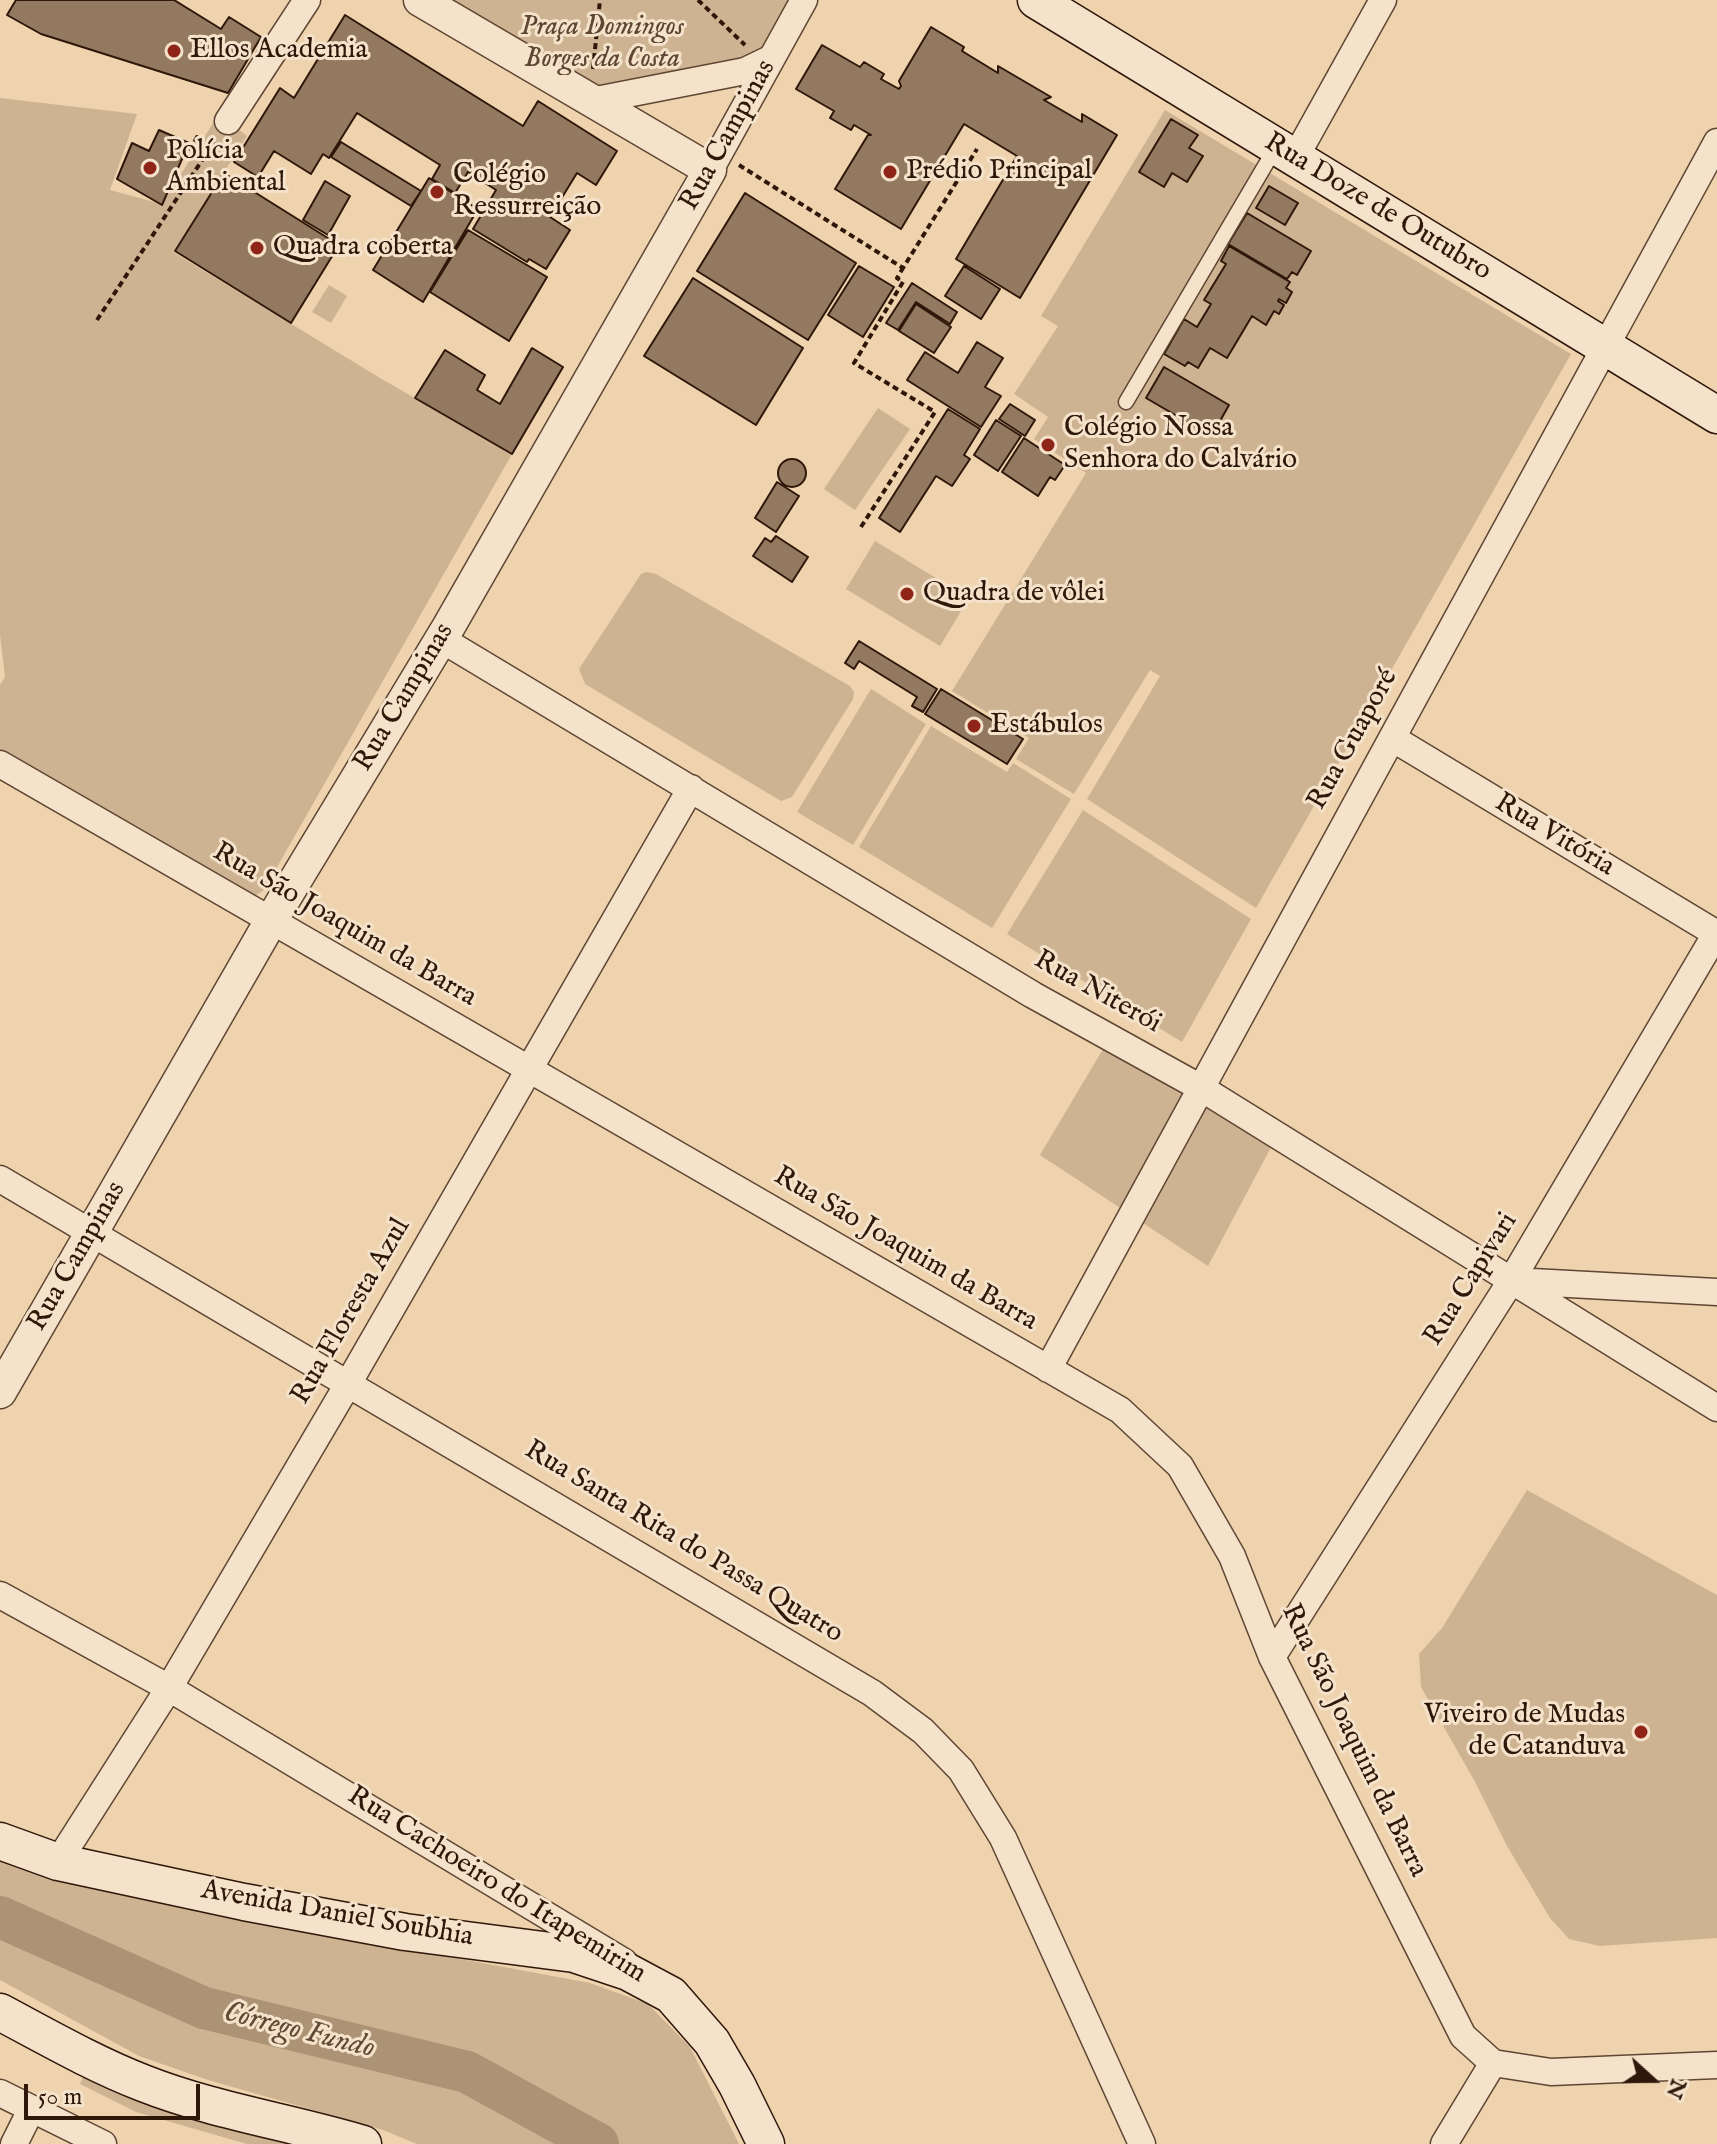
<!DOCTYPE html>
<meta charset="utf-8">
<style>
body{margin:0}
#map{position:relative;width:1717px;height:2144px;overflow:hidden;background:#eed3ae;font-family:"IM FELL English",serif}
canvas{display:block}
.north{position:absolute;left:1613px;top:2040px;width:80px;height:80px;-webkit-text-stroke:6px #f4e2ca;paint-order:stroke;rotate:111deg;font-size:22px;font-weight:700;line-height:32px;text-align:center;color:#2f170a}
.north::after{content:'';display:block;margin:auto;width:28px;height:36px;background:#2f170a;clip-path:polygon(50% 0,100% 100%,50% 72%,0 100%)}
.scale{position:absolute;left:24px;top:2084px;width:176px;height:36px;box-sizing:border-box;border:4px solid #2f170a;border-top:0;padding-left:10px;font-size:24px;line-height:28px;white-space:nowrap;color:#2f170a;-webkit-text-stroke:6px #f4e2ca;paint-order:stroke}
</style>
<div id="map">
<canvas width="1717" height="2144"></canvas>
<div class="north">N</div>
<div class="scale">50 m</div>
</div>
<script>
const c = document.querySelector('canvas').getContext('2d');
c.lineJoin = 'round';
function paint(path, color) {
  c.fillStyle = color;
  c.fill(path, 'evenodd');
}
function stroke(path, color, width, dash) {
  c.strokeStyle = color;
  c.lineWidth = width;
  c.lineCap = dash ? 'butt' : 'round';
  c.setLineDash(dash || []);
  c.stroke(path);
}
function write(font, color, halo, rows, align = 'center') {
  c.font = font + ' "IM FELL English",serif';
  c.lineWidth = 6;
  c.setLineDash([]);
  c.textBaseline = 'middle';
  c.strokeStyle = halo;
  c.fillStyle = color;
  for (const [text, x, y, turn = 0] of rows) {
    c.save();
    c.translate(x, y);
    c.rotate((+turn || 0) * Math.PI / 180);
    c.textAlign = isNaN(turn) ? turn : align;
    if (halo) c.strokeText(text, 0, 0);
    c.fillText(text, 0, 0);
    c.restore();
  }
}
paint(new Path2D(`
 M440,0H794L763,56L590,92Z
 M0,98L137,114L110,190L162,204L215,120L228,121L247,136L173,252L380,378L512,454L264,890L249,900L0,764V685L5,677L0,635Z
 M1165,110L1571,354L1256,908L1087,799L1160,676L1150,670L1074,794L1016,759L1029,738L952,691L1086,473L1034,439L1048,417L1014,394L1058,326L1041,316Z
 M329,285L347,296L331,323L312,312Z
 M878,408L910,429L855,510L824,489Z
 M875,541L969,598L940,646L846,589Z
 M647,572L656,574L850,686L854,692L853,699L792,797L781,801L585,684L579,669L641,574Z
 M871,689L926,724L853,845L797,812Z
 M931,726L1007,772L1013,763L1071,799L992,928L859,847Z
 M1083,810L1251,919L1182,1042L1007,934Z
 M1112,1034L1277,1136L1208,1266L1040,1155Z
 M1527,1490L1717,1595V1938L1600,1946L1569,1939L1550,1918L1507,1846L1474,1780L1421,1687L1419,1654L1442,1628Z
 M0,1857L54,1878L165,1904L590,1983L648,2004L690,2047L739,2144H417L383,2130L208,2080L139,2056L0,1980Z
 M86,2070L136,2098L288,2144H247L136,2112L80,2084Z`), '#ceb392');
stroke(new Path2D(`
 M0,1917L204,2008L467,2072L598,2144`), '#ad9376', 42);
const building = new Path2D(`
 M16,0H174L221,29L229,17L261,37L228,93L41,34L7,15Z
 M345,15L523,126L538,101L617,151L596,185L577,173L550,217L570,230L546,269L529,259L527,262L473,229L496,190L468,172L455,193L432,179L440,165L357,113L329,158L323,154L311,174L274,151L258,177L234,162L280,88L294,98Z
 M931,27L964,47L962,51L998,73V66L1051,97L1044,100L1082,122V114L1117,135L1020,298L956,259L1017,156L964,124L901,229L835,189L868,135H871L854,125L851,130L830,118L834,111L796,89L822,45L860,67L864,62L884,74L881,79L899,89L901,86L899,81Z
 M1171,119L1198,135L1189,148L1203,156L1187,182L1172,173L1164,187L1139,172Z
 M159,130L189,143L162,205L117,179L132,143L149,151Z
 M341,142L421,191L411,206L331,157Z
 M224,173L339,245L291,323L175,251Z
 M429,178L478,209L423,302L373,270Z
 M325,181L350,196L328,235L303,220Z
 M1269,186L1298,203L1285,225L1256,208Z
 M745,193L856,263L808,340L697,271Z
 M1247,213L1311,251L1297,275L1292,272L1287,279L1228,244Z
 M468,230L547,277L509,341L430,292Z
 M1229,246L1290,282L1286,288L1292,292L1286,303L1279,299L1278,301L1284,305L1279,314L1274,311L1266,325L1252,316L1227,358L1210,348L1198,368L1188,362L1185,366L1164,354L1184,319L1197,327L1211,304L1204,300L1226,264L1221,261Z
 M859,266L894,287L863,337L828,315Z
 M964,266L1000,289L981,319L945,296Z
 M693,278L803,348L756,425L644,356Z
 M912,283L957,312L950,324L916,302L898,330L886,323Z
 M916,304L951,327L934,353L899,331Z
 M977,342L1003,358L985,387L1001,396L981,427L907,380L925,352L958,373Z
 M532,348L563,367L512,454L415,398L445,350L485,375L477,390L500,404Z
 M1164,367L1229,405L1215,430L1209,426L1206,433L1146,398Z
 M1010,404L1035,420L1025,436L999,419Z
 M948,409L980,429L964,455L970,459L952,486L936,476L900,532L879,518Z
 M996,420L1021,436L998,471L974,455Z
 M1024,438L1065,465L1055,480L1050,477L1038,496L1002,472Z
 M778 473a14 14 0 1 1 28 0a14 14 0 1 1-28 0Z
 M777,482L799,496L776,532L755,518Z
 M776,536L808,557L792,582L753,556L765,538L771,542Z
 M859,641L937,689L923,712L912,706L917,697L859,661L854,669L845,663Z
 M941,689L1023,739L1007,764L925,714Z`);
paint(building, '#92795f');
stroke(building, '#2f170a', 2);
const service = new Path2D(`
 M1126,402L1276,147`);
const minor = new Path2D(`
 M591,101L745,71L772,58
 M228,121L307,0
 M1295,158L1383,0
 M710,170L804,0
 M441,639L1033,995L1201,1088L1717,1408
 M1392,738L1717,934
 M0,764L1120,1410L1180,1466L1232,1556L1272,1657L1463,2036L1493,2063
 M0,1179L872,1693L923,1731L961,1770L1003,1838L1142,2144
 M1514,1281L1717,1292
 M1048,1369L1717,142
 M0,1595L169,1688L624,1962
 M1272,1657L1511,1281L1717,932
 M58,1862L169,1688L348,1384L691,788
 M1493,2063L1551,2072L1717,2065
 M0,2093L103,2144
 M14,2144L31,2110
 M1444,2144L1493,2063`);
const tertiary = new Path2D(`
 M0,1392L272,919L449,626L710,170L420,0`);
const secondary = new Path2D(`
 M1036,0L1717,415
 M0,1841L58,1862L244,1902L405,1932L574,1954L628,1972L671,1995L712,2042L737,2085L766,2144
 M0,2012C47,2037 94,2064 143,2083C214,2111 290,2122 363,2144`);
stroke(service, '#5f4633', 17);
stroke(minor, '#5f4633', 29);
stroke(tertiary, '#5f4633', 35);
stroke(secondary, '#2f170a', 39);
stroke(new Path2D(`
 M698,0L745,45
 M593,69L600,0
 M184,156L187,157L197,137L202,140
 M739,165L903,268L977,149
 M97,320L214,142
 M861,527L935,412L854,363L903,282L897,278L903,268`), '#2f170a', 4, [6, 4]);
stroke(service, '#f4e2ca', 14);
stroke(minor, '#f4e2ca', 26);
stroke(tertiary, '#f4e2ca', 32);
stroke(secondary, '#f4e2ca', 36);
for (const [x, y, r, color] of [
 [174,51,8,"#8f2418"],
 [150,168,8,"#8f2418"],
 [890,172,8,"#8f2418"],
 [437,192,8,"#8f2418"],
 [257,248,8,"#8f2418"],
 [1048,445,8,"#8f2418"],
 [907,594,8,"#8f2418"],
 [974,726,8,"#8f2418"],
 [1641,1732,8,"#8f2418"]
]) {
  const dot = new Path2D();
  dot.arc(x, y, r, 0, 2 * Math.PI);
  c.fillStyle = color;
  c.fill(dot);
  stroke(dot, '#f4e2ca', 3);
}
write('italic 28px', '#5f4633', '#f4e2ca', [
 ["Praça Domingos",602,28],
 ["Borges da Costa",602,60]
]);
write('28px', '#2f170a', '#f4e2ca', [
 ["Ellos Academia",190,51],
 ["Polícia",166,152],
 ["Ambiental",166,184],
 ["Prédio Principal",906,172],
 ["Colégio",453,176],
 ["Ressurreição",453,208],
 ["Quadra coberta",273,248],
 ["Colégio Nossa",1064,429],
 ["Senhora do Calvário",1064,461],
 ["Quadra de vôlei",923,594],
 ["Estábulos",990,726],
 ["Viveiro de Mudas",1625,1716,"right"],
 ["de Catanduva",1625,1748,"right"]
], 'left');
write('28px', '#2f170a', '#f4e2ca', [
 ["Rua Campinas",729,136,-61],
 ["Rua Doze de Outubro",1377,208,31],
 ["Rua Campinas",405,698,-59],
 ["Rua Guaporé",1354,740,-61],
 ["Rua Vitória",1554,836,31],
 ["Rua São Joaquim da Barra",344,926,30],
 ["Rua Niterói",1097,993,29],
 ["Rua São Joaquim da Barra",905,1250,30],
 ["Rua Campinas",78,1257,-60],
 ["Rua Capivari",1472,1280,-58],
 ["Rua Floresta Azul",352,1312,-60],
 ["Rua Santa Rita do Passa Quatro",683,1543,31],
 ["Rua São Joaquim da Barra",1353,1741,64],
 ["Rua Cachoeiro do Itapemirim",496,1886,32],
 ["Avenida Daniel Soubhia",337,1915,10]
]);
write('italic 30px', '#614935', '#f4e2ca', [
 ["Córrego Fundo",299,2032,14]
]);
</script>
